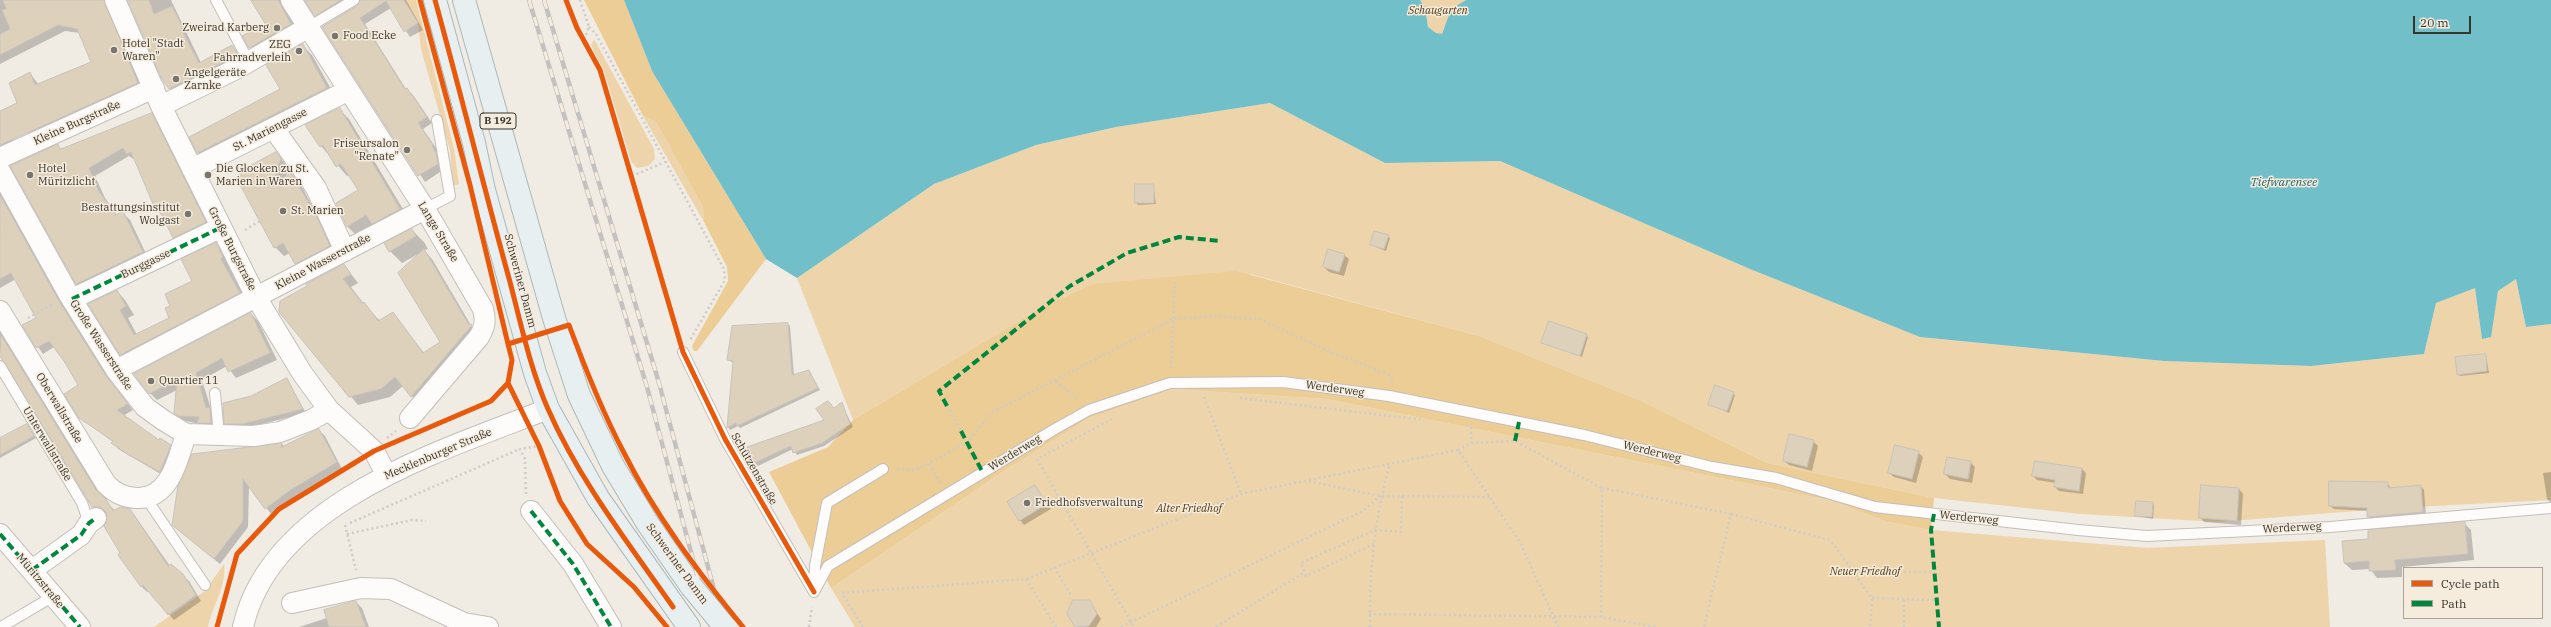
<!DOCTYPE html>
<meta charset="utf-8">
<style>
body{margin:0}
#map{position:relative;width:2551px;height:627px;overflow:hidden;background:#f0ebe3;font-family:"IBM Plex Serif",serif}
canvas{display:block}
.legend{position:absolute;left:2403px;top:567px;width:140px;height:52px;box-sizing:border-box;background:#f6ecdd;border:1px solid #aaa397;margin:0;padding:5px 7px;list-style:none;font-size:12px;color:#38352f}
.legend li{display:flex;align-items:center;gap:8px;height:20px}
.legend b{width:20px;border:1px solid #aaa397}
.scale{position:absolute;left:2413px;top:16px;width:58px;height:18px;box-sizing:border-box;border:2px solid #38352f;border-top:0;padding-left:5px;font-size:12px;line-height:14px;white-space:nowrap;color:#38352f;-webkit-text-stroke:3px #f6ecdd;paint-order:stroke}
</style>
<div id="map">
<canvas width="2551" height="627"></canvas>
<ul class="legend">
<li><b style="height:5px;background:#e8590c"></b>Cycle path</li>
<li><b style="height:5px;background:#00873e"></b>Path</li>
</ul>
<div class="scale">20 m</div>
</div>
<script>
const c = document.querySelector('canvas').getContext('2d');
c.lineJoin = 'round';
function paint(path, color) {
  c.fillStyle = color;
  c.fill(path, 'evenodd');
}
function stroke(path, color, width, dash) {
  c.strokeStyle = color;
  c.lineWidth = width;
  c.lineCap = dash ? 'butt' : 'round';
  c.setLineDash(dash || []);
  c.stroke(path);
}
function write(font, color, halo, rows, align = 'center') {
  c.font = font + ' "IBM Plex Serif",serif';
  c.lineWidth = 3;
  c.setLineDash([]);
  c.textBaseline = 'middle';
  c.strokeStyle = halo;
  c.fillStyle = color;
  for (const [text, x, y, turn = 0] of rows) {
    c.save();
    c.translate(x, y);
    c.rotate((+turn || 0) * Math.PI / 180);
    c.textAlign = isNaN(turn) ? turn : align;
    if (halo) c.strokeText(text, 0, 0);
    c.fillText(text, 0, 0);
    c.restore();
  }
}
paint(new Path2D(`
 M404,0H416L454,149L459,184L453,186L450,150L421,49L418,23Z
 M1420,0H1466L1451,9L1442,34H1436L1428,27L1425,7Z
 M594,39L654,149L655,159L648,166L637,168L631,161L604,71L591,45Z
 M1270,103L1385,163L1500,161L1750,269L1920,337L2164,361L2311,366L2424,354L2436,303L2475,288L2482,339L2490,337L2498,291L2516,279L2526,327L2551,324V500L2394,508L2218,522L2081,514L1934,498L1767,463L1639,400L1479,336L1250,274L1039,309L853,420L797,278L934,184L1036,145L1116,127Z
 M643,116L656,122L703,207L704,222Z
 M1173,389L1327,399L1829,500L1888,522L1931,530L2148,548L2325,540L2330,627H855L831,588L1004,471L1089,418Z
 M224,564C227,586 212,606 208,627H154L205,591Z`), '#edd4aa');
paint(new Path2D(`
 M584,0H624L652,71L766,259L697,351H694L692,346L728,281L727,267L704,222L703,207L656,122L643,116Z
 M1236,271L1479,336L1639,400L1767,463L1934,498L1931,530L1888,522L1829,500L1327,399L1173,389L1089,418L1004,471L831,588L769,472L828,447L853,420L1039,309L1093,284Z`), '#eccd95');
paint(new Path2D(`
 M624,0H1420L1425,7L1428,27L1436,33L1442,34L1451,9L1466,0H2551V324L2526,327L2516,279L2498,291L2491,337L2482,339L2475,288L2436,303L2424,354L2311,366L2164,361L1920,337L1750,269L1500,161L1385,163L1270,103L1116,127L1036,145L934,184L797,278L766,259L652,71Z`), '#71bfc8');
paint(new Path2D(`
 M0,0H111L143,89L35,138L29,132L10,84L30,73L38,84L92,63L80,33L65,31L0,64Z
 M129,0H171L201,63L232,46L243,61L176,95L170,89Z
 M253,0H287L283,4L297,30L256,54L244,36L266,24Z
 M305,0H357L321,21Z
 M359,0H406L423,30L410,37L391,8L365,24L406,89L413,95L432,123L423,129L438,151L437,152L442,160L443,170L425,182L323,27L358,6L361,1Z
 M302,45L312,55L336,98L208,163L198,153L190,137L281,90Z
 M339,109L349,119L409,219L357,236L348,227L359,190L349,175L347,176L321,146Z
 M151,114L159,121L212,230L181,245L174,237L163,217L157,210L135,160L129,156L95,176L105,198L117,215L123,213L130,220L149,260L84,291L77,284L12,166L58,146L61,149Z
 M0,123L17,146L0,155Z
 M276,153L289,168L286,177L291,174L300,183L338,255L304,272L290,253L284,256L275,247L239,181Z
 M1153,185L1156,204L1138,205L1136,203Z
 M0,192L65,308L112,383L133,410L123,416L176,452L166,477L118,449L113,442L80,417V385L54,347L43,354L23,325L38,318L16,279L0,288Z
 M412,230L424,242L428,249L424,250L432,259L472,327L479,334L419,404L403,386L390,397L358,405L280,312L344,265L358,283L351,287L364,304L380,321L393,314L425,354L442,342L420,253L402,263L390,251Z
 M1388,236L1390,238L1386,251L1371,245Z
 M215,244L224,252L231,266L229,267L247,301L129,362L121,354L117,291L125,300L134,315L128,318L137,335L170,318L171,306L193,282Z
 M1344,255L1349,259L1344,276L1329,272L1324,267Z
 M251,314L258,321L277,360L236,378L227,366L202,380L211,409L216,415L218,430L205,429L199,424L182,420L175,413L177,390L157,400L150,393Z
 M788,324L790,326L794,376L809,371L820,390L740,428L738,426L730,430L728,427L734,363L728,360Z
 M0,331L101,496L115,511L129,510L135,516L170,566L189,581L201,601L174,620L149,591L147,592L141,586L122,554L107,513H99L93,507L0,352Z
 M1586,335L1588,337L1582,357L1542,342Z
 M2486,355L2489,373L2460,376L2458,374Z
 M286,379L306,413L246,428L229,427L225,423L251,397Z
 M1733,393L1735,395L1729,413L1709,404Z
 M842,404L853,427L824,446L797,455L793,449L758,466L755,463L748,448L826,421L834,409Z
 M27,425L36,438L0,458V440Z
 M319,430L325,436L342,469L295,497L271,514L249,485L248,527L220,564L180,531L193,455L282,444L284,446Z
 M1813,441L1818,446L1812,471L1789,465L1784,461Z
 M1918,452L1923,457L1916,483L1894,477L1889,473Z
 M1970,462L1975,467L1972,483L1950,479L1945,474Z
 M2036,462L2082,469L2086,473L2083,494L2059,491L2055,487L2056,483L2037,480L2033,476Z
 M2551,472V503L2547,499L2543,473Z
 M2387,483L2391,488L2421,486L2424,490L2426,516L2372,520L2368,517V511L2334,509L2330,506Z
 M1035,486L1051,509L1024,525L1020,520Z
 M2239,489L2243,494L2241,525L2204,522L2200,517Z
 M2152,503L2154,505L2153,519L2136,516Z
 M2464,523L2471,530L2474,560L2402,567V577L2377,578L2370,569L2352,570L2344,563L2369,540Z
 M1089,601L1101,619L1096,627H1076L1068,614Z
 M356,602L362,608L369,627H299L327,618Z`), '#0003');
const building = new Path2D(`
 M3,0H104L138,83L0,145V111L17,103L9,83L30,72L35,85L91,62L77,29L58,25L0,55V34L10,29L2,10L6,9Z
 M128,0H149L154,14L172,6L183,28L181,29L199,63L232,45L238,55L169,89L161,77Z
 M251,0H278L291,24L249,48L242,36L265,24Z
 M305,0H341L315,16Z
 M360,0H404L418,23L404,32L386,1L360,18L405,89L407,88L427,117L418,123L433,145L432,146L436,153L438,164L418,176L322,27L357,6Z
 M303,44L327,88L197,153L189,137L280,89L266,65Z
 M340,108L400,209L372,224L366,215L347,227L336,203L358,190L341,164L336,167L323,145L320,147L305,125Z
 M152,113L206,222L173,238L159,209L156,211L131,152L126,154L123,148L89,168L98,190L116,215L123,211L143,252L76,284L10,166L58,144L60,149Z
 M276,152L281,158L272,184L291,173L316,215L330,246L295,264L283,243L274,248L238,181L241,171Z
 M1135,184H1154V203H1135Z
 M0,195L59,301L106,376L128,404L117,410L159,440L160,438L171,445L160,472L127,454L111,443L113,441L79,418L64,394L78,385L64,361L49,341L36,348L22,325L36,318L11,273L0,279Z
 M412,229L416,236L389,252L384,243Z
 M1374,231L1389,235L1384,249L1370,245Z
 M216,243L223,257L221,259L240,293L120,355L88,304L117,290L126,306L120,310L134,335L169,318L165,308L170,306L165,294L192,281L181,259Z
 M424,249L468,323L472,325L411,397L395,377L381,389L349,397L279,312L280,301L307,286L306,284L344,264L351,274L343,279L363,304L364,302L378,321L393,312L423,353L440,342L398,273Z
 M1328,249L1345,254L1339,272L1323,267Z
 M251,313L270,353L228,372L222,358L196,373L206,408L210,407L211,423H197L199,417L179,416L174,413L177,379L149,394L134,374Z
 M1549,321L1587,334L1580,356L1541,343Z
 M788,323L792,375L809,370L818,388L737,426L736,423L727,428L733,361L727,360L732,326Z
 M1,335L96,490L106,499L113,511L120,507L130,509L168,566L171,564L183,574L196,595L168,615L143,585L141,587L118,555L120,553L104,526L107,517L106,512L100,507H92L0,356Z
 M2486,354L2487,371L2457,375L2455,357Z
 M287,378L303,409L242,424H224L223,403L251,396Z
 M1715,385L1734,392L1727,411L1708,405Z
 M828,401L834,408L842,402L850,424L822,443L793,453L791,446L754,463L747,447L824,420L816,409Z
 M27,424L34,436L0,455V438Z
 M319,429L337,462L289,491L265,509L243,479V521L214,559L172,525L178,485L192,454L282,443L281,447Z
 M1789,434L1814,440L1807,467L1783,461Z
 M1895,445L1919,451L1912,479L1888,473Z
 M1947,457L1971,461L1968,479L1944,474Z
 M2035,461L2082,468L2079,491L2054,487L2055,480L2032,476Z
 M2329,481L2388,482V488L2421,485L2423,512L2367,517V508L2329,506Z
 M1035,485L1047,504L1019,521L1007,502Z
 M2201,485L2239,488L2237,521L2199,518Z
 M2136,501L2153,502L2152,517L2135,516Z
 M2465,522L2468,554L2395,560L2396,570L2369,571V561L2344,563L2342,541L2368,539V530Z
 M1073,600H1090L1097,614L1089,626L1075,627L1067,614Z
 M356,601L366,627H329L324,610Z`);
paint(building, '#ddd1bb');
stroke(building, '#c7c3bc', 1);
const service = new Path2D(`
 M216,0L249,62
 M307,28L354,0
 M425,209L450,196L437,120
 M683,352L725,439L814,592
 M0,366L82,503L89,523
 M215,393L219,435
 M146,498L205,585
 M814,590L815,566L827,503L883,469
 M814,592L828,566L1055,429L1089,410L1170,383L1283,382L1389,396L1584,435L1712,467L1776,478L1875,507L2078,530L2147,536L2330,527L2551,508
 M1,627L52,597`);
const minor = new Path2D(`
 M115,0L161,106L256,297L302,373L329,410L374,451L386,474
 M291,0L425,209L483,309C486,321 485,327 479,337L410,418
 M161,106L238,68L307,28
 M274,129L316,188L345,251
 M0,158L154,88
 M192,169L347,91
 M0,171L69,295L116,370L145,407L163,420L186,434L254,436L280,432L311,420L329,410
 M72,299L220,228
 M0,311L106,484C115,493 123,497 136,498C170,500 178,459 186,434
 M116,370L425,209
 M531,511L573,564L611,627
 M0,534L80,627
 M32,570L81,535L89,523L96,518
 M292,603L361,588L391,589L464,623L488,627
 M243,627C271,502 443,450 548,409`);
const primary = new Path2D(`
 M435,0L474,143L484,190L535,373L548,409L598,498L689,627
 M464,0L554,318L579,395L613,466L648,524L691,586`);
stroke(service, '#c3bfb9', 12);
stroke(minor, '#c3bfb9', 22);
stroke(primary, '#acb9b7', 24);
stroke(new Path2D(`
 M580,0L589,27L584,40
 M589,27L596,34L724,269L725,280L690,340
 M632,176L665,162
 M245,230L260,221
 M28,318L53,304
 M1171,368L1175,282
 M1056,381L1078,400
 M1204,397L1241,494
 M1240,398L1424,420
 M947,406L961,431
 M1112,419L1037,459L1134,627
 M1471,427V443
 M387,438L396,431
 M1458,450L1471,443L1515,441L1602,488L1601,617
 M897,469L914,470L929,463
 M1309,481L1380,496L1489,497
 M940,483L929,463L967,442L993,412L1173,319L1216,316L1259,319L1326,350L1392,376L1391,383
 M1602,488L1731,514L1704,627
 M526,494L525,459L520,449L539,446
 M1731,514L1830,540L1872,598L1870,627
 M350,523L520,449
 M345,525L356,570
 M347,534L412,520L426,521
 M1374,544L1306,576L1301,563L1375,530L1401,532L1402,496
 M1054,567L1072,597
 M1854,572H1935
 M1026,579L1056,627
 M1872,598L1937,600
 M1369,614L1601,617L1656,627
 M809,627L812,607
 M863,627L842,593L1026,579L1241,494L1458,450L1520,542L1558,627
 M1121,627L1363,511L1380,496
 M1216,627L1305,572
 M1370,627C1369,573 1375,516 1390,464
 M1904,627V599`), '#ceccc9', 2.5, [2, 3]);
stroke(service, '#fdfcfb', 10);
stroke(minor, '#fdfcfb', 20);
stroke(primary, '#e8eff0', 22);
const rail = new Path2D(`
 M529,0L647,387L711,627
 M544,0L659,383L724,627`);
stroke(rail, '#c4c2c0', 4.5);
stroke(rail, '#f6ecdd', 3, [9]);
const primaryBridge = new Path2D(`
 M691,586L725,627`);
stroke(primaryBridge, '#acb9b7', 24, []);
stroke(primaryBridge, '#e8eff0', 22);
stroke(new Path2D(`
 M72,299L220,228
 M947,406L939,391L1070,286L1127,253L1179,237L1220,241
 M961,431L983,473
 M1515,441L1519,422
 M531,511L573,564L611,627
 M1934,514L1931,530L1939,627
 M0,534L80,627
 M32,570L81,535L89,523L96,518`), '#00873e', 4, [8, 4]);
stroke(new Path2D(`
 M420,0L470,185L508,344L512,360L508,383L539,446L560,501L587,544L634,587L667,627
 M435,0C461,94 484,188 510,282C521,324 530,368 548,409C579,480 629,544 673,607
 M566,0L577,28L600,70L683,352L725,439L814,592
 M508,344L569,325C585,368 602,411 623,451C655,515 698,572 743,627
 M217,627L237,554L279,509L374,451L491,401L508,383`), '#e8590c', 5);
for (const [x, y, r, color] of [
 [277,28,4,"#78756e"],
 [335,36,4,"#78756e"],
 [114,50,4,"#78756e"],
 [299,51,4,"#78756e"],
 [176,79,4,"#78756e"],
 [407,150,4,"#78756e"],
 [30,175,4,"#78756e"],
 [208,175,4,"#78756e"],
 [283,211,4,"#78756e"],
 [188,214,4,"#78756e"],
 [151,381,4,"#78756e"],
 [1027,503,4,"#78756e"]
]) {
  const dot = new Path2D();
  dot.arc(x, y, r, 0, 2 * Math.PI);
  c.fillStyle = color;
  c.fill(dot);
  stroke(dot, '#f6ecdd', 1.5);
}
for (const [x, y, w] of [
 [498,121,36]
]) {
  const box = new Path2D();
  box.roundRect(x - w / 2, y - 8, w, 16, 3);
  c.fillStyle = '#f6ecdd';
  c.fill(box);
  stroke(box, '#38352f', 1);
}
write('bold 10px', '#38352f', null, [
 ["B 192",498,121]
]);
write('italic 11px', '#513b13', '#f6ecdd', [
 ["Schaugarten",1438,11],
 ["Alter Friedhof",1189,509],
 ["Neuer Friedhof",1865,572]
]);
write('11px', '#38352f', '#f6ecdd', [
 ["Zweirad Karberg",269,28,"right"],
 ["Food Ecke",343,36],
 ["Hotel \"Stadt",122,44],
 ["Waren\"",122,57],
 ["ZEG",291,45,"right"],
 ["Fahrradverleih",291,58,"right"],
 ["Angelgeräte",184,73],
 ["Zarnke",184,86],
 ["Friseursalon",399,144,"right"],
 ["\"Renate\"",399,157,"right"],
 ["Hotel",38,169],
 ["Müritzlicht",38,182],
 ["Die Glocken zu St.",216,169],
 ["Marien in Waren",216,182],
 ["Bestattungsinstitut",180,208,"right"],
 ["Wolgast",180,221,"right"],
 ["St. Marien",291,211],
 ["Quartier 11",159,381],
 ["Friedhofsverwaltung",1035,503]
], 'left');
write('11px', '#38352f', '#f6ecdd', [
 ["Kleine Burgstraße",77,123,-24],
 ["St. Mariengasse",270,130,-27],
 ["Lange Straße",438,232,59],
 ["Große Burgstraße",232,249,63],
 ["Kleine Wasserstraße",323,262,-28],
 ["Burggasse",146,264,-26],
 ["Schweriner Damm",520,281,75],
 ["Große Wasserstraße",101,345,57],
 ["Werderweg",1335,389,8],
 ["Oberwallstraße",59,408,59],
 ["Unterwallstraße",47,444,59],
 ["Werderweg",1652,452,14],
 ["Werderweg",1015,453,-31],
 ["Mecklenburger Straße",438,454,-23],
 ["Schützenstraße",754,469,60],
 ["Werderweg",1969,518,6],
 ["Werderweg",2292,528,-3],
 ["Schweriner Damm",677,564,54],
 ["Müritzstraße",40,581,50]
]);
write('italic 12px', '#246069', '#f6ecdd', [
 ["Tiefwarensee",2284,183]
]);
</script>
